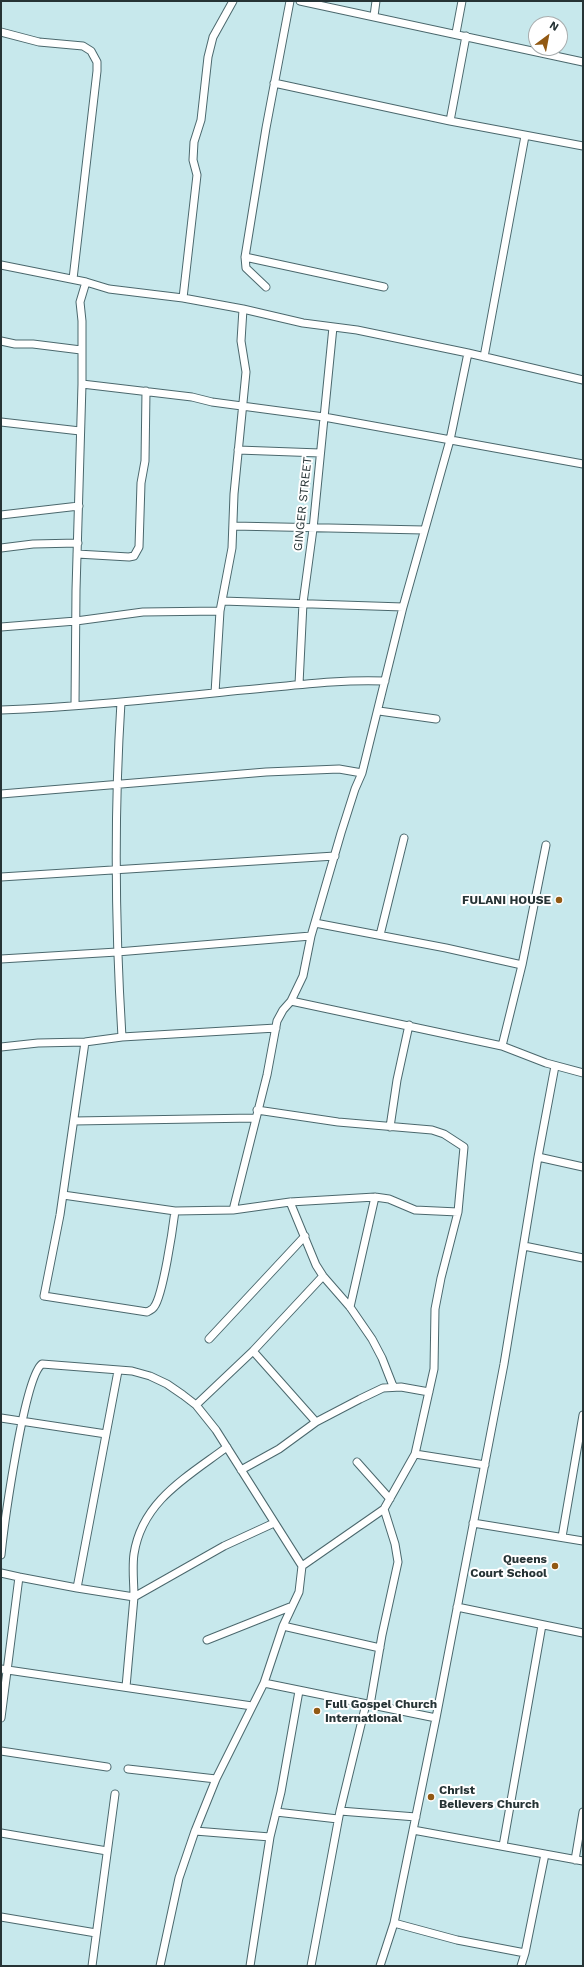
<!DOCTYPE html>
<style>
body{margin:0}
#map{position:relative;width:584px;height:1967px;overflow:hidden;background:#c7e8ec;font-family:"Work Sans",sans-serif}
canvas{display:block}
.frame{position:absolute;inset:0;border:2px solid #263335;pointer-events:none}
.north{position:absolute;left:528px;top:16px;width:40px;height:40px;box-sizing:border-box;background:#fff;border:1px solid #a8adae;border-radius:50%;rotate:32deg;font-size:11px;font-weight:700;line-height:16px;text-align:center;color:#263335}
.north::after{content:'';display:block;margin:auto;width:14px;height:18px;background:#925913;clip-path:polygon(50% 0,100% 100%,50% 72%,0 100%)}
</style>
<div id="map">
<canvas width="584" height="1967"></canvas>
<div class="frame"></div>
<div class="north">N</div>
</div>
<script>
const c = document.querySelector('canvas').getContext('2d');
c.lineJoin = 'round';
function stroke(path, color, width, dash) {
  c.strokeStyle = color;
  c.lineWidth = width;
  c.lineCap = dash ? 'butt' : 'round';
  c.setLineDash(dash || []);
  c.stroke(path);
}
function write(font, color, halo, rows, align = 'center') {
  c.font = font + ' "Work Sans",sans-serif';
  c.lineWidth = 4;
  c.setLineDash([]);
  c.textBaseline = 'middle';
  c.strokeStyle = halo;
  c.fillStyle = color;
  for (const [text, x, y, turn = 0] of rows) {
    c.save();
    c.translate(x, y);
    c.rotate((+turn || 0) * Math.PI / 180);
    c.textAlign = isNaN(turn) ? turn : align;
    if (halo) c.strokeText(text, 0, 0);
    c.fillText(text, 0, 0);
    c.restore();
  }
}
const street = new Path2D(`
 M300,1L583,62
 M374,16L376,1
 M1,32L39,42L83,46L91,51L97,62V71L73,279
 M456,33L462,1
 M274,83L450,121L583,146
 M450,121L466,36
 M245,257L384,287
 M1,265L86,282L109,289L183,298L243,309L303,323L357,330L468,353L583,380
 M266,287L246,268L245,257L266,128L290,1
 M183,298L197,175L193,160L194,142L201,120L208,57L213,37L233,1
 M1,341L15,344H33L81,350
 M484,357L525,136
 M82,384L192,397L212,402L324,417L583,464
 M1,422L80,431
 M238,450L320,453
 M1,515L79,506
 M233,526L424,530
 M1,548L33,544L78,543
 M77,554L129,557L134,556L139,547L141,483L145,461L146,391
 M222,601L403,607
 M1,627L76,621L143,612L220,611
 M299,684L303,603L313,529L333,327
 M215,693L220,611L232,548L234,494L246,372L241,341L243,309
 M121,702C114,813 115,925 122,1037
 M75,705L76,590L82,384V321L80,302L86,282
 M1,710C82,707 163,698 243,690C290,686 338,679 385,681
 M379,711L436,719
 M1,794L266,772L339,769L362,773
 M1,877L335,856
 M315,923L446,948L522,965
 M380,935L404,838
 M1,959L117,952L311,936
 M291,1001L502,1046L546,1063L583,1073
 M85,1042L60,1215L44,1296L147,1312C149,1311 153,1309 154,1307C163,1296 173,1227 175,1211
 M502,1046L522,965L546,845
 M1,1047L38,1043L85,1042L122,1037L276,1028
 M257,1110L338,1122L432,1130L444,1134L464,1147L458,1212L441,1278L435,1309L434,1369L415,1454L384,1509L302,1566
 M74,1121L255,1118
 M390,1127L397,1080L409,1025
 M538,1157L583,1167
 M63,1195L175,1211L233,1210L290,1202L375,1197L389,1199L415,1210L458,1212
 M290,1202L316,1265L323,1276L350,1307L372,1339L382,1358L393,1386
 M233,1210L267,1075L277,1021L283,1010L291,1001L303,976L311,936L341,833L355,789L362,773L403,607L450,440L468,353
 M524,1246L583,1258
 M350,1307L375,1197
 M209,1339L305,1236
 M253,1351L316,1422
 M196,1405L253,1351L323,1276
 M1,1418L106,1434
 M227,1447C187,1477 142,1501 134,1554C132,1568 134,1583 134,1597L224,1546L274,1523
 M415,1454L485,1465
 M357,1462L390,1499
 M241,1470L279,1449L316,1422L360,1399L383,1388L401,1387L429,1392
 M473,1523L583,1541
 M562,1537L583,1415
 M1,1555C4,1526 24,1377 42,1364L132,1371L150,1376L167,1384L183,1395L196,1405L216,1430L302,1566L299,1592L283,1626L264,1683L216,1779L195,1831L179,1878L160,1966
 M1,1573L19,1577L1,1718
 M19,1577L77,1588L118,1371
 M77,1588L134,1597L126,1687
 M457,1607L583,1633
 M283,1626L380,1648
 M207,1640L290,1607
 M1,1669L252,1706
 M264,1683L436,1718
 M370,1705L382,1635L398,1562L395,1544L384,1509
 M1,1751L107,1767
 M128,1769L216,1779
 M340,1811L416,1817
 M276,1812L338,1819
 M413,1830L583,1861
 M195,1831L270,1837
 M1,1833L107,1851
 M503,1846L542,1625
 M575,1860L583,1812
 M1,1917L96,1933
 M394,1923L457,1940L525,1953L545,1854
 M92,1966L115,1794
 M250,1966L270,1837L281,1792L299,1691
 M311,1966L340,1811L366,1704
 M380,1966L394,1923L436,1718L504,1364L538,1157L555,1066
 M521,1966L525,1953`);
stroke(street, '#4b686d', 9);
stroke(street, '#fff', 7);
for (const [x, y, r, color] of [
 [559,900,4,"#925913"],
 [555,1566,4,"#925913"],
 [317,1711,4,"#925913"],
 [431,1797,4,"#925913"]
]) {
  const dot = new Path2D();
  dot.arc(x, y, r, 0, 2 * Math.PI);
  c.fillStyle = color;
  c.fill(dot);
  stroke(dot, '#fff', 1.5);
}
write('12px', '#263335', '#fff', [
 ["GINGER STREET",303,504,-84]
]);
write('bold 12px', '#263335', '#fff', [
 ["FULANI HOUSE",551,900],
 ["Queens",547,1559],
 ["Court School",547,1573],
 ["Full Gospel Church",325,1704,"left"],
 ["International",325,1718,"left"],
 ["Christ",439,1790,"left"],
 ["Believers Church",439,1804,"left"]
], 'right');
</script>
